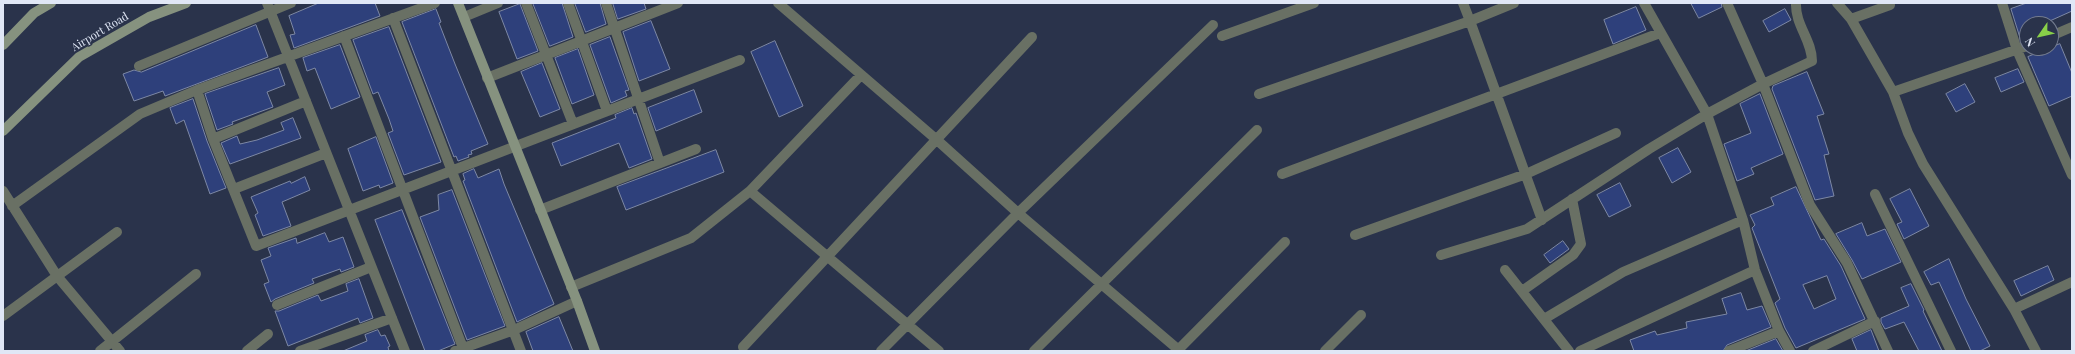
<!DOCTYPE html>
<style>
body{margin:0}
#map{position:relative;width:2075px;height:354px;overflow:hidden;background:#2a334b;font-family:"Playfair Display",serif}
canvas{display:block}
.frame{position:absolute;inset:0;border:4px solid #e0e7f6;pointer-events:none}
.north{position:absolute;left:2019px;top:16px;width:40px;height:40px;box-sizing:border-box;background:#2a334b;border:1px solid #737b8f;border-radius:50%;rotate:236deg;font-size:11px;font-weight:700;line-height:16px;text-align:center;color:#e0e7f6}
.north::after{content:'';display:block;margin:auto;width:14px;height:18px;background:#88cf49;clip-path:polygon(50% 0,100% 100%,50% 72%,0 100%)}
</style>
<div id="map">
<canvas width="2075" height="354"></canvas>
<div class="frame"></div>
<div class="north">N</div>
</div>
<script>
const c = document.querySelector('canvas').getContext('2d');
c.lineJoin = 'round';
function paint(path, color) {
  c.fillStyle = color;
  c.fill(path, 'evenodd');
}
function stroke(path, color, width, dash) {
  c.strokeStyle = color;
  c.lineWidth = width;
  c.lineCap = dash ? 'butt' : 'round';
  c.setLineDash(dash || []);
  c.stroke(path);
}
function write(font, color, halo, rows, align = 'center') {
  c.font = font + ' "Playfair Display",serif';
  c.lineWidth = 3;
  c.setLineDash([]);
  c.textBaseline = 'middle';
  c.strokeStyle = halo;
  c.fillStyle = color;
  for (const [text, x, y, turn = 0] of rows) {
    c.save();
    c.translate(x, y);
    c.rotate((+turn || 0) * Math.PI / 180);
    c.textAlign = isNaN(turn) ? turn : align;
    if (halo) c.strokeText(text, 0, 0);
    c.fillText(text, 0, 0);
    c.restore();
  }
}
const building = new Path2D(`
 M319,3H375L380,16L294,48L290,35L295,34L289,16Z
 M533,3H562L573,37L550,46Z
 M575,3H600L606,24L586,32Z
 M613,3H644L646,9L618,19Z
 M1691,3H1721L1722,7L1699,18Z
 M2027,3H2072V11L2043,24H2027V40L2021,41L2011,9Z
 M520,4L538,51L517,59L499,12Z
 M1636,7L1646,30L1613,44L1604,20Z
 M436,9L441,22L439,23L455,64L488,144L471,151L472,154L468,155L469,157L458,161L456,156L454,157L402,22Z
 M1785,9L1791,20L1769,32L1763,21Z
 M651,21L670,69L639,81L623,32Z
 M256,25L268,57L165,96L163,91L134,101L123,74L134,70L141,72Z
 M389,27L441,162L404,175L388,133L393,131L389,119L378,92L373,94L353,40Z
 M610,37L629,90L625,91L627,96L611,103L590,45Z
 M775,41L803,106L779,117L751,52Z
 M2060,44L2072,73V96L2049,106L2028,57Z
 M340,45L360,97L331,109L315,68L307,71L303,58Z
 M578,49L594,95L572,104L555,58Z
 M542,63L560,109L540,117L521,72Z
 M279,68L285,85L267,92L273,107L232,122L233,124L217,130L205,94Z
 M2018,69L2024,82L2001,92L1995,78Z
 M1807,72L1824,114L1817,116L1829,154L1824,155L1834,196L1815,200L1772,89L1773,86Z
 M1965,84L1975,102L1956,112L1946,94Z
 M694,90L702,112L656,131L648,108Z
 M1760,94L1783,154L1751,168L1754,174L1737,181L1724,144L1751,133L1740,104Z
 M193,99L207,141L226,188L210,194L184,120L176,124L170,108Z
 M632,108L634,114L636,113L652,159L629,168L619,143L561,166L552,143L616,118L615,115Z
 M293,118L301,138L230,164L221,143L237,136L240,144L257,140L284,130L281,123Z
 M376,137L393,183L380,188L379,185L363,191L348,149Z
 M1678,148L1691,172L1672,183L1659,158Z
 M716,150L724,172L626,210L617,187Z
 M474,169L478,178L499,169L504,184L554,304L517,322L463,181L465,180L463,174Z
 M305,177L310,190L282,202L291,226L263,236L255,215L258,213L251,197L290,181L291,183Z
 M1620,183L1631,206L1609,217L1597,195Z
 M1796,187L1821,240L1824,239L1841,266L1865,319L1796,348L1785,328L1775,303L1780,299L1752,228L1755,225L1750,215L1774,205L1771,198ZM1827,276L1836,299L1814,309L1803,285Z
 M1910,189L1929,226L1904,239L1897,224L1902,222L1890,199Z
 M452,190L505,326L467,340L420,217L439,210L438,195Z
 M402,210L455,344L438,351H425L375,220Z
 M1862,223L1867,236L1885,229L1901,262L1862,279L1852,260L1836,234Z
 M325,233L329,242L343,237L354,267L341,272L340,269L312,279L314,283L275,299L271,302L264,284L269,282L261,260L271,256L268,248L296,238L297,243Z
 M1563,241L1569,249L1550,263L1544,255Z
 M1949,259L1966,299L1990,346L1980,351H1971L1939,282L1931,285L1924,272Z
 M2048,266L2054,280L2021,296L2014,281Z
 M359,279L373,318L360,323L358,318L288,346L275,311H279L318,295L321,301L348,291L346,284Z
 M1911,284L1924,310L1923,311L1942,351H1919L1904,322L1885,329L1881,322V318L1909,306L1901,288Z
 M1741,293L1747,310L1762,306L1771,327L1727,345L1723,351H1634L1630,340L1655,331L1657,335L1687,328L1686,322L1727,314L1722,299Z
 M559,317L573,351H533L526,332Z
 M378,330L381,336L385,335L390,346L388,347L389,351H343L367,341L365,335Z
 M1871,330L1879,351H1857L1852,339Z
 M1776,339L1783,351H1746Z`);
paint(building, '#2e407b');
stroke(building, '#7d88a5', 1);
stroke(new Path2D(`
 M267,3L405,351
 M526,3L573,124
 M568,3L607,111
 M606,3L660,163
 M778,3L937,140L1018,213L1180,351
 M1514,3L1470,21L1542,220
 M1644,3L1707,114L1743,220L1755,270L1779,331L1790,351
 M1727,3L1763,84L1810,205L1847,263L1888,351
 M1837,3L1851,19L1893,92L1908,133L1923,164L2014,309L2036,351
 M2002,3L2017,50L2072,175
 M464,17L498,3
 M393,18L521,351
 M1851,19L1890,5L1889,3
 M344,36L463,348
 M1222,36L1314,3
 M2051,36L2072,27
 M139,66L291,3
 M487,78L678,3
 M197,90L213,139L256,246L740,60
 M1893,92L2027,46
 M1259,94L1470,21L1463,3
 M213,139L306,101
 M1282,174L1660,33
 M234,189L326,153
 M3,191L57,276L120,351
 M750,191L939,351
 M1875,194L1951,351
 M12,206L140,114L197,90L435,3
 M540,210L696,149
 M1355,235L1526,174L1616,133
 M1441,255L1527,229L1649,149L1707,114L1763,84L1812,61C1812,40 1795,25 1796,3
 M1505,270L1569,351
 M571,287L691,238L750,191L861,75
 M1522,291L1573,255L1581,244L1572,199
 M277,305L371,267
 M2014,309L2072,282
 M3,316L117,232
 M1544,319L1623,272L1743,220
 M743,347L1032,37
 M100,351L196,274
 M247,351L268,334
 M300,351L392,318
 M455,351L514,330L577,301
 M881,351L1018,213L1213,25
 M1034,351L1257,130
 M1177,351L1285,242
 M1325,351L1361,315
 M1580,351L1755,270
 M1729,351L1779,331
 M1813,351L1875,321`), '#697064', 10);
stroke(new Path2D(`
 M458,3L577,301L595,351
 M3,45L34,13L51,3
 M3,131L79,57L149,17L186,3`), '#86927f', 10);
write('11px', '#e0e7f6', '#2a334b', [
 ["Airport Road",100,32,-31]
]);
</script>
